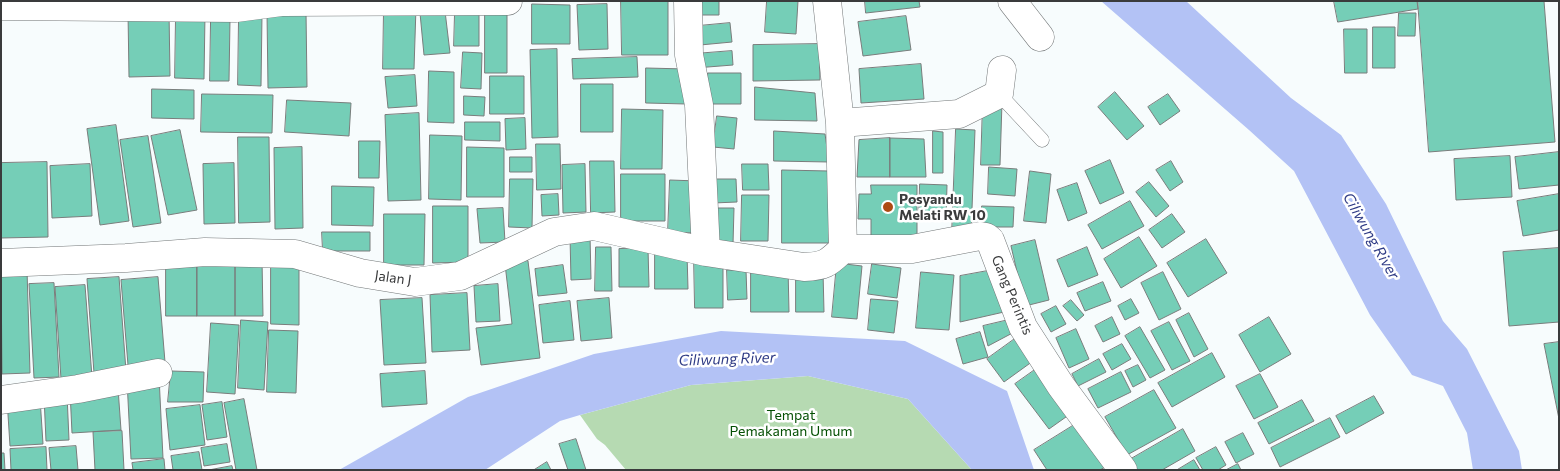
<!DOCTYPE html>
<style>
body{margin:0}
#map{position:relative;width:1560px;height:471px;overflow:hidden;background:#f7fcfd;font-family:Commissioner,sans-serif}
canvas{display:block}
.frame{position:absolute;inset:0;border:2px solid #3a3b3c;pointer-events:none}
</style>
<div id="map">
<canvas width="1560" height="471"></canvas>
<div class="frame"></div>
</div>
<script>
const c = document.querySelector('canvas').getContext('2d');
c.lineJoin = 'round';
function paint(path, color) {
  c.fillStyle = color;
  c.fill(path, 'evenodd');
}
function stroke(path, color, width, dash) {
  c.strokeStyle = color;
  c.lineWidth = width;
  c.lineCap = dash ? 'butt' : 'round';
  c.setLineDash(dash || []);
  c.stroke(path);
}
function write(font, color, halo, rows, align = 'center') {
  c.font = font + ' Commissioner,sans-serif';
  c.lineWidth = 5;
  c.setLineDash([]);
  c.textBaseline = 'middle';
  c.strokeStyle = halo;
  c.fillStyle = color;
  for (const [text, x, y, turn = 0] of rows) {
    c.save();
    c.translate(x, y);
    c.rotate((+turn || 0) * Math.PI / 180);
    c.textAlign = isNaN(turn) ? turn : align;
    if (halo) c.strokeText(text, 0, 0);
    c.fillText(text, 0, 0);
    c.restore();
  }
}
paint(new Path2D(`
 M808,376L908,399L972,470H626L605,445L597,439L580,415L691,385Z`), '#b6dab2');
paint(new Path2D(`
 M1101,1H1186L1291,98L1341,135L1386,204L1443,321L1467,349L1519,451L1522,470H1473L1467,433L1443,386L1412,375L1370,315L1294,171L1249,130Z
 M721,331L905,341L1007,391L1034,470H972L908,399L808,376L691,385L580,415L560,421L485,470H339L468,397L594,354Z`), '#b3c2f5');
const building = new Path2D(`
 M621,1H668V55H622Z
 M696,1H719V15H696Z
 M767,1H798L796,34L765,32Z
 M865,1H919L920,7L866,13Z
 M1334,1H1417L1418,9L1338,22Z
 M1418,1H1544L1555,142L1429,152Z
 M532,4L570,5V44H532Z
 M607,4L608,49L579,50L577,5Z
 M384,7H416L414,69H383Z
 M169,11L170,76L129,77L128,12Z
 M306,11L307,87L268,88L267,12Z
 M445,11L450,53L424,55L420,13Z
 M455,12H479V46H454Z
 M485,12H507V73H485Z
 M1399,13H1416L1415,36H1398Z
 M176,14H205L204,79L175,78Z
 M239,15H262L261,86L238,85Z
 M906,16L911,50L863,56L858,22Z
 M211,18L230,19L229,81H210Z
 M730,23L732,42L700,45L698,26Z
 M1373,27H1395V68H1373Z
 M1344,29H1367V73H1345Z
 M819,44L820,80L753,81V45Z
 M557,49L558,137L532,138L530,50Z
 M732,51L733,65L695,68L694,54Z
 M463,52L482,53L481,89L461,88Z
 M637,57L638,77L573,79L572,59Z
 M921,64L924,99L861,103L859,69Z
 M646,68L686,69V104L646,103Z
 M429,71L454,72V123L428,122Z
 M708,73H741V104H708Z
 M415,75L417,106L388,108L385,77Z
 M490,76H524V114H490Z
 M581,84H613V132H581Z
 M755,87L815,93L817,121L755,120Z
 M152,89L194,90V119L152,118Z
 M1115,92L1144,126L1127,140L1098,107Z
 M202,94L273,95L272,133L201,132Z
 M1168,94L1180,111L1160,125L1148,107Z
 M464,96L485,97L484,116L464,115Z
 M287,100L351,103L349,136L285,132Z
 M983,102H1002L1000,165H981Z
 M622,109L663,110L662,169H621Z
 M419,113L421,200L388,201L385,115Z
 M717,116L737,118L734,149L713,147Z
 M525,118L526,149L506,150L505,119Z
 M465,122H500V141L465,140Z
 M116,125L129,221L100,225L87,129Z
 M956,129L975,130L971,235L952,234Z
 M180,130L197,210L168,215L151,136Z
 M774,131L825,134L829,162L774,161Z
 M933,131L943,132V173H933Z
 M430,135L462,136L461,200L429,199Z
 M148,136L161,223L133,227L120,140Z
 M238,137H269L270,222L239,223Z
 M890,138L924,139L926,177H890Z
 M890,138V177H857L859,140Z
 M359,141H380L379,178H359Z
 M536,144H560L561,189L537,190Z
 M302,147L303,228L275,229L274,148Z
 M467,147L504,148V197H467Z
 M1559,152V185L1519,189L1515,157Z
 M1510,156L1512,197L1456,200L1454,159Z
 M510,157H532V172H510Z
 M1110,160L1124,193L1100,204L1085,171Z
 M590,161H614L615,212L591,213Z
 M1171,161L1183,182L1170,191L1156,170Z
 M47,162L48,237L1,238V163Z
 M234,163L235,223L204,224L203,164Z
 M90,164L92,216L52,218L50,166Z
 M585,164L586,212L563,213L562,165Z
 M742,164H768L769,190H743Z
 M989,167L1017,169L1015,196L988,194Z
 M782,170L829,171V243H782Z
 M1030,171L1051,174L1046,223L1024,221Z
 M621,174H665V221H621Z
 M510,179H533L532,228L509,227Z
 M712,179H736L737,202L713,203Z
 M670,180L698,181L696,233L668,232Z
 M1149,182L1169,206L1156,217L1136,192Z
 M1077,183L1087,213L1068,221L1057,190Z
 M920,184L947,185L946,220L919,219Z
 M871,185H917V247H871V219H858L859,194H871Z
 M332,186L374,187L373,226L332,225Z
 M558,194L559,215L542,216L541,195Z
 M1559,194V230L1523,236L1517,201Z
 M742,195H769L768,241H741Z
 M1130,201L1144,226L1102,249L1088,225Z
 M433,206H468V262L433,263Z
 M982,206L1014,207L1013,227H981Z
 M503,208L505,242L480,243L477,209Z
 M713,208H734L733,244L712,243Z
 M384,214H425L424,265H384Z
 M1172,214L1185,232L1162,248L1149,230Z
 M322,232H370V251H323Z
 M590,235L591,279L571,280L570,236Z
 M1139,237L1157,266L1121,288L1104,259Z
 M1206,239L1227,273L1188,297L1167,263Z
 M1035,240L1049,300L1025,306L1011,246Z
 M596,247H611L612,291H595Z
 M1087,247L1098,275L1068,287L1057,260Z
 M648,248L649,287H619V249Z
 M1559,248V322L1509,326L1503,252Z
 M655,253H687L688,289H655Z
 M262,259L263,316H235V260Z
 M694,259H723V308H695Z
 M166,260H197V316H166Z
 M197,260H235V316H197Z
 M528,261L540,358L481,365L476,328L512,324L505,264Z
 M271,262H299V325L271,324Z
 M837,263L862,266L857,319L832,317Z
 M872,264L901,268L897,298L868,294Z
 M563,265L567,293L538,296L535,269Z
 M751,267H788L789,312H751Z
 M27,269L30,373L2,374L1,270Z
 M727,270H746L747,299L728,300Z
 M796,270L823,271L824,312H796Z
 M993,270L1004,312L960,322V276Z
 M921,272L954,275L949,330L916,328Z
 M1163,272L1181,309L1159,320L1141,283Z
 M119,277L126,371L94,373L87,279Z
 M158,277L165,362L128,365L121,280Z
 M1103,282L1111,301L1085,311L1077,293Z
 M54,283L59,377L34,378L29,284Z
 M498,284L500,321L476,322L474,286Z
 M85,285L92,377L61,379L55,287Z
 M467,293L470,350L432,352L430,295Z
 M422,298L426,363L384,365L380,300Z
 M609,298L612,338L581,341L577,301Z
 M871,299L898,301L894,333L868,330Z
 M1131,299L1139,313L1125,320L1118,306Z
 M1071,300L1084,315L1077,321L1063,306Z
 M570,301L574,340L543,343L539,305Z
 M1056,306L1066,324L1051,332L1041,314Z
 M1189,313L1208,349L1194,357L1176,320Z
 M1112,317L1120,334L1103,342L1095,326Z
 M1269,317L1291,354L1260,372L1239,335Z
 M1017,318L1020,329L988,346L983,326Z
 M241,320L268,322L264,390L238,388Z
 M1169,322L1190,361L1172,370L1151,331Z
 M211,323L239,325L235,394L207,392Z
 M1140,327L1165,370L1150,378L1125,336Z
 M1076,329L1089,359L1069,368L1056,338Z
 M269,330L298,331L296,393L267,392Z
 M980,332L988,357L963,364L956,339Z
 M1023,333L1040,356L1004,382L987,359Z
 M1559,342V419L1544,344Z
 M1122,344L1131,359L1112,370L1103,354Z
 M1212,353L1225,377L1172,407L1158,383Z
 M1099,359L1106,372L1078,386L1072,374Z
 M1138,365L1146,380L1133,387L1125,371Z
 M1039,367L1073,412L1049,429L1015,384Z
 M171,371L204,372L203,402H168Z
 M425,371L427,404L382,407L380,374Z
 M1121,372L1131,392L1098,408L1088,389Z
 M1260,374L1278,407L1254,419L1236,386Z
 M159,376L163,458L131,459L127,380Z
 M118,388L121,430L72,433L70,391Z
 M1154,390L1176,428L1127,455L1105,417Z
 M67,394L69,440L46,441L44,396Z
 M1374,396L1384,413L1346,434L1336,416Z
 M40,398L43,444L10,446L7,399Z
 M244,399L257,470H236L224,403Z
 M1302,400L1314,421L1269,444L1258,423Z
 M222,402L227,437L207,440L202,405Z
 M200,405L205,445L170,450L166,409Z
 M1330,418L1340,437L1280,467L1271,448Z
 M1079,422L1107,466L1100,470H1047L1034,450Z
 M1183,429L1195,451L1162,470H1137L1131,459Z
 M122,431L124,470H95L93,432Z
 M1243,433L1254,454L1236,463L1225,442Z
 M576,439L586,470H568L559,444Z
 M227,444L230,462L204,466L201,448Z
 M76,446L78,470H51L49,448Z
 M46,447L47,470H11L10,449Z
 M1216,447L1226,465L1218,470H1203L1196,458Z
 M199,452L202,470H173L171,456Z
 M1,453H4L5,470H1Z
 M164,459L165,470H133L132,463Z
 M1194,460L1200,470H1177Z
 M547,462L551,470H534Z
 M1238,464L1241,470H1226Z
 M232,466L233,470H209Z`);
paint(building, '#75ceb7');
stroke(building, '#797d7c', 1);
const service = new Path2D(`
 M999,94L1042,140`);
const minor = new Path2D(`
 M688,1L689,55L699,105L706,252
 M1012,1L1040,37
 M1,6L236,8L281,2L508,1
 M840,123L959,114L999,94L1002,70
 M843,249H912L980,236L986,237L990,240L1023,327L1061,386L1123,470
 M1,263L126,258L205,252L295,254L360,273L415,282L460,276L554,232L594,226L706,252L804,267C826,266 828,263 843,249L840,123L827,1
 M1,400L78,389L158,373`);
stroke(service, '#737778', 15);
stroke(minor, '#737778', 29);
stroke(service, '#fff', 14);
stroke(minor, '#fff', 28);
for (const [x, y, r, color] of [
 [888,207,6,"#ae4b12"]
]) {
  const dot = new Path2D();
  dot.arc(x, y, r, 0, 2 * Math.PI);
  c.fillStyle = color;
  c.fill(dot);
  stroke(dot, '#fff', 2);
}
write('bold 14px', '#3a3b3c', '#fff', [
 ["Posyandu",899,199],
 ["Melati RW 10",899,215]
], 'left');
write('14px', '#3a3b3c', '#fff', [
 ["Jalan J",393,278,8],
 ["Gang Perintis",1012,295,67]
]);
write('14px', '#044f03', '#fff', [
 ["Tempat",791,415],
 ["Pemakaman Umum",791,431]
]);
write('italic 15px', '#303c86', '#fff', [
 ["Ciliwung River",1371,236,60],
 ["Ciliwung River",727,359,-2]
]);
</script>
